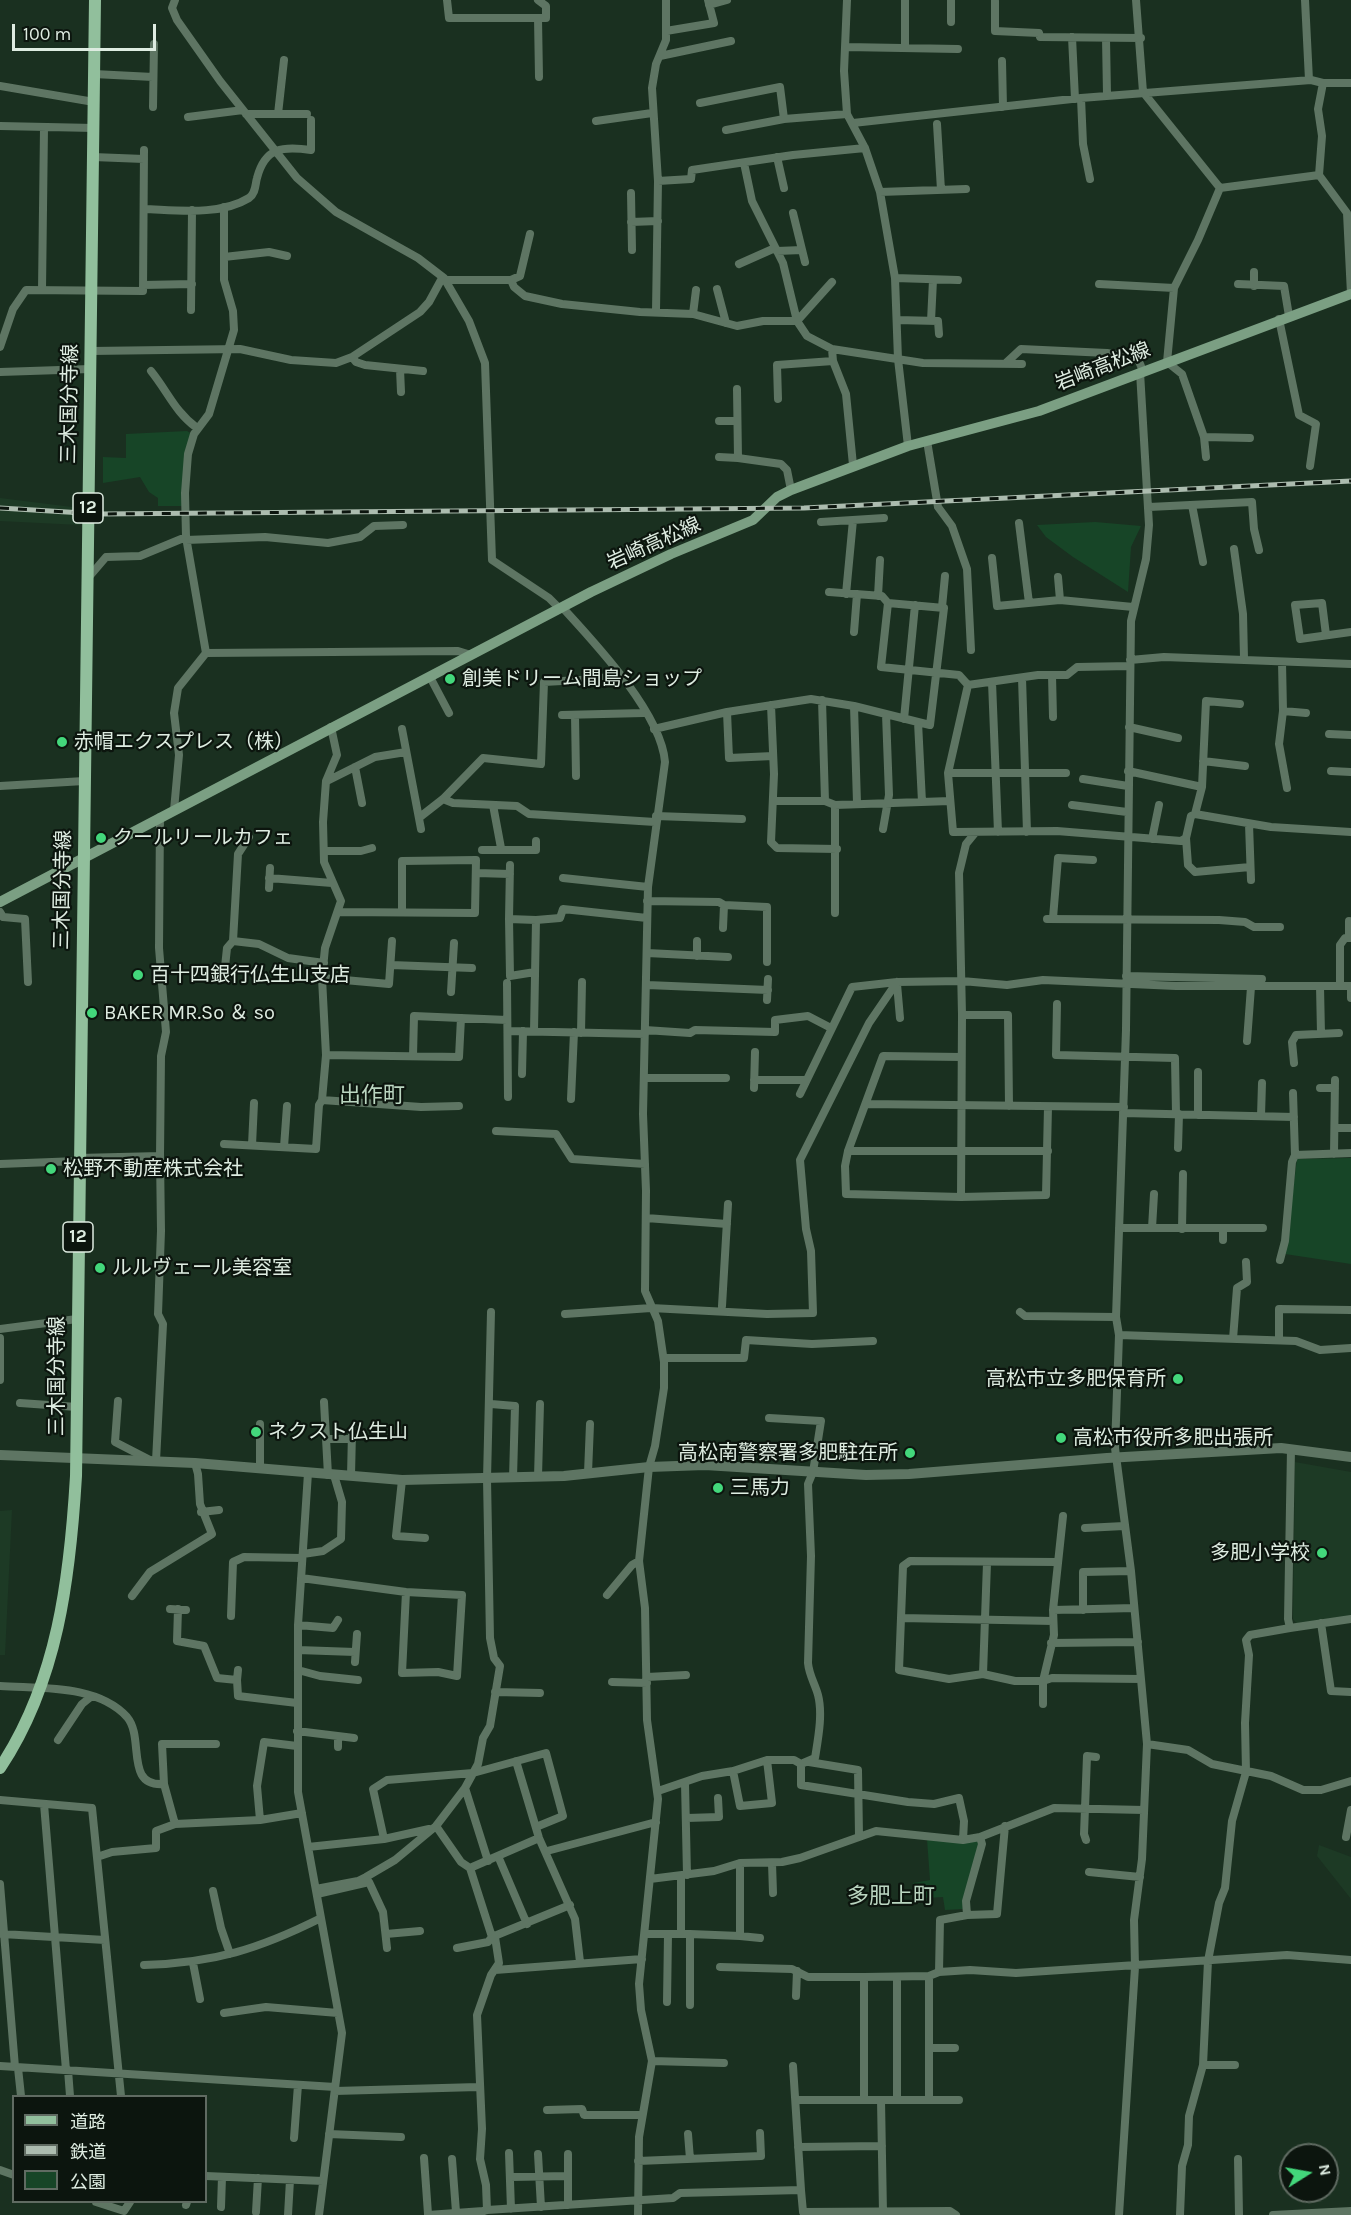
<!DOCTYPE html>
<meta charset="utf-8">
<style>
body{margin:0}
#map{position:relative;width:1351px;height:2215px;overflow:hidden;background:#1a3020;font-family:Karla,"Noto Sans JP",sans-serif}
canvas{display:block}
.legend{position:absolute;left:12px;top:2095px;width:195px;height:108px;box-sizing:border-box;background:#0c150e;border:2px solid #606b62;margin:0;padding:8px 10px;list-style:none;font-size:18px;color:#deece1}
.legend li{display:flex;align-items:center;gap:12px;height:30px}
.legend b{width:30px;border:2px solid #606b62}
.north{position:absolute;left:1279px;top:2143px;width:60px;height:60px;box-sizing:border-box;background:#0c150e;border:2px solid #606b62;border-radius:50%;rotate:79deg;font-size:16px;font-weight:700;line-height:24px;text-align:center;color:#deece1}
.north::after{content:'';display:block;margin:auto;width:21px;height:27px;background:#43d77b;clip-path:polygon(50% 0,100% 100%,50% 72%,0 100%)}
.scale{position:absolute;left:12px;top:24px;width:144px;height:27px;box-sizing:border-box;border:3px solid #deece1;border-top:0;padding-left:8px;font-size:18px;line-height:21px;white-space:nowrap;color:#deece1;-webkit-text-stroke:4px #0c150e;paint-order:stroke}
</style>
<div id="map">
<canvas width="1351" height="2215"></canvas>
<ul class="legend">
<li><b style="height:8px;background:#91bf9c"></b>道路</li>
<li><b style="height:8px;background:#acbcaf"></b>鉄道</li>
<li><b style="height:16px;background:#174527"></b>公園</li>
</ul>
<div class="north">N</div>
<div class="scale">100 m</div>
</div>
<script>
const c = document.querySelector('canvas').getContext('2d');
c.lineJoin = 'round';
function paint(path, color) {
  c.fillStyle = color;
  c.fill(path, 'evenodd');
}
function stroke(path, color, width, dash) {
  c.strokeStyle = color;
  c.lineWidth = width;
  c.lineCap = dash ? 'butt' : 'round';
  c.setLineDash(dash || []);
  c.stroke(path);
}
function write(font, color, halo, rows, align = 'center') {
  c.font = font + ' Karla,"Noto Sans JP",sans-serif';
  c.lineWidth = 4.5;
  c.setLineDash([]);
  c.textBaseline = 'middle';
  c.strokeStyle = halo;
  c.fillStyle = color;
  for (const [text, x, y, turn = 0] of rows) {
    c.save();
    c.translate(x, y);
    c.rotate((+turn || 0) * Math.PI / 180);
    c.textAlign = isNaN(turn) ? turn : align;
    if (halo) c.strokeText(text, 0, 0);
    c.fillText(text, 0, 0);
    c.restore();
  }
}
paint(new Path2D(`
 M0,498L80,508V525L0,521Z
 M1295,1462L1351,1472V1616L1297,1624L1293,1619Z
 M12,1510L5,1655H0V1511Z
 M1319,1845L1351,1857V1899L1317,1856Z`), '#1d3a25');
paint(new Path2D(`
 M187,431L192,434L183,506H158V498L149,492L140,477L103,483V457L126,458V434Z
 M1095,522L1141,526L1131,547L1128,592L1073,557L1046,537L1037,525Z
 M1351,1158V1264L1285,1254L1297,1159Z
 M927,1839L979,1841L963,1909L945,1910L943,1897L927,1898L913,1893V1883L930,1880Z`), '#174527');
stroke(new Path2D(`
 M175,0L172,8L177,20L220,81L297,178L336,212L418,258L444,278L469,321L485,363L492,560L549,598L559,608
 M447,0L449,18H546V6L538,0
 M847,0L844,71L847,114L865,148L880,192L895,278L898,359L908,446
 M905,0V48
 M1136,0L1143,92L1220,188
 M1305,0L1309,80
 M995,1V31L1039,33L1040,37L1141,38
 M709,5L727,0
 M538,18L539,77
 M951,22V0
 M666,31L714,23L708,0
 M1072,37L1075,99
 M1106,38L1107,95
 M846,47L958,49
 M660,56L731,41
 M1002,61L1003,107
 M94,74L153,77
 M1323,83L1318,109L1322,136L1319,175L1347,213L1351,294
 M0,86L94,102
 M1081,98L1083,144L1090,179
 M700,103L780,87L784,119
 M153,107L154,44
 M246,114H307
 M278,114L284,60
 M188,117L243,110
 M596,121L652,113
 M853,123L1081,98L1311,80L1323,83H1351
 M937,124L941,190
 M0,126L94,128
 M726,130L784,119L847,114
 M93,157L144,159
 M777,157L784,188
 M744,163L752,201L783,263L797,321L807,336L832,349L923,363L1022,364
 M658,181L691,179L692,170L793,155L865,148
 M880,192L966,189
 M631,193L632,250
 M144,209C176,210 220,216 249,198C256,193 255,185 257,178C265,147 283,146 311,150V120
 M793,213L805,262
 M631,222L658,221
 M777,251L802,250
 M224,257L269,252L287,256
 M739,264L775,248
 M895,278L958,280
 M511,280L514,287L525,296L562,304L640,312L693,314L737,326L763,321H797L832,282
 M1099,284L1174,288
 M1238,284L1284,286L1289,316
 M143,285L192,284
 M1254,286V272
 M717,289L726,323
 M42,290L44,128
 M191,310L192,210
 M656,311L658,181L652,88L656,64L666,40V0
 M693,314L696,290
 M1279,319L1299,415L1316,424L1310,466
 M897,320L938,321L939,334
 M931,321L933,280
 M0,347L13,309L26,290L143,291L144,150
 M832,349L833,361L846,394L853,465
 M91,351L240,349L291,360L336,363L352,357L420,312L429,302L441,280H511L520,276L530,234
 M352,357L356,362L365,365L423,371
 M1007,362L1021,349L1107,353L1138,359L1143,371
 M400,369L401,392
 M151,371C168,392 175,412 197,428
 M0,372L90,369
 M737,389L738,458L781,464L787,470L791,490
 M778,399L777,365L833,361
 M719,421H737
 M1204,437L1206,457
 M1250,438L1204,437L1182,374L1167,362L1174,288L1198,240L1220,188L1319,175
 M927,441L938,507L952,526L967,569L971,650
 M719,457L738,458
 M1192,505L1203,562
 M1149,507L1252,502L1254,529L1259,550
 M821,522L884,518
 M1019,523L1029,603
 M186,540L265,537L328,543L360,537L374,526L403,525
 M1234,549L1243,614L1244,658
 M992,558L997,606L1060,600L1133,607
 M1058,577L1060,600
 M88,578L106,557L140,556L186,537
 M846,594L853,520
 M878,596L880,560
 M888,603L881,667L959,675L968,685
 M562,607C595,643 661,713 665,762L648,887L643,1114L646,1191L645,1291L658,1321L664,1362V1388L655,1446L649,1467L639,1561L645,1608L647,1720L658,1799L639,1984L641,2010L652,2061L639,2137L638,2215
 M942,607L945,576
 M854,632L857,594
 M1326,635L1322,603L1295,605L1300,639L1351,632
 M206,653L458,651L471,655
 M1130,660L1164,657L1351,664
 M1282,662L1283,711L1279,744L1287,788
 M1052,675L1053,717
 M430,677L449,713
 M1022,678L1027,832
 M992,682L998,832
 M968,685L948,773L953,832L1057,831L1181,841L1186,838L1191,816L1195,814L1271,827L1351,832
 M968,685L1038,675H1067L1077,667L1130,666
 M822,700L825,801
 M771,705L774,774L771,842L777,848L837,849
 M854,706L857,803
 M1283,711L1306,713
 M727,712L729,758L773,756
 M562,715L644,713
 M575,715L576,776
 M904,719L915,605
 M918,722L922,802
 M331,727L337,755L326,781L323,822L324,862L341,901L325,948L322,978L326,1055L322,1100L421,1107L459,1106
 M1129,727L1178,738
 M402,729L421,829
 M654,729L727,712L811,699L854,706L930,725L944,608L888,603L882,596L829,592
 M1329,734L1351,735
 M1203,761L1245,766
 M355,767L362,803
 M1128,771L1202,787
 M1331,771L1351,772
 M948,773H1066
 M1083,779L1128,786
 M327,781L375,757L406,752
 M0,786L84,781
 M443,799L453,803L517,806L529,814L655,822
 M773,801H825L835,805L950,801
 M493,805L501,848
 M1072,805L1127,812
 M174,810L179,755L174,713L178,688L206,653L186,537L185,493L188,454L194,434L209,414L234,330L233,311L224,280V207
 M1195,814L1202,787L1206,701L1240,704
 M656,816L742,819
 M420,817L443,799L483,758L541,764L544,682L598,679L619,674
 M1249,824L1251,880
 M883,829L889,795L886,714
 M1186,838L1188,865L1195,872L1250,867
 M1152,839L1159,805
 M482,850H536V841
 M324,851H361L372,848
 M477,873L510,874
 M269,878L332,883
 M563,878L648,887
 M269,888L270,868
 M647,901L719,902L724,905L767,907V962
 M0,912L3,917L25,919L28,982
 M338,912L475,913L476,860L402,861V912
 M835,913V805
 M1053,918L1058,858L1093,860
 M509,919L510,865
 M1047,919L1219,920L1245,922L1254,927H1280
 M536,920L560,918L563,909L647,918
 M1349,921V938
 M723,928L724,905
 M233,941L259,944L288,958L324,963
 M647,953L728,957
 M697,956V941
 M391,965L472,968
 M225,967L227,948L233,941L238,854L249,837
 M1126,976L1262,979
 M322,978L389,984L392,941
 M507,983L508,1097
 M897,984L900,1018
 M647,985L768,990
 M1320,986L1321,1034
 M1340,986V945L1345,938H1351
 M1351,986V998
 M451,992L454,943
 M767,1000L768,979
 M1057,1004L1056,1055L1175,1058L1176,1114
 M962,1015H1008L1009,1106
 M645,1030L690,1033L695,1030L775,1032V1020L808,1016L831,1028
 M508,1031L645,1034
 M534,1031L536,920L509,919L510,976L535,972
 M581,1033L582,982
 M1247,1041L1251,987
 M326,1055L459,1057L461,1018
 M413,1056L414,1016L507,1020
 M961,1057L883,1056L848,1151L845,1166L846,1194L961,1197L1046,1195L1048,1107
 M1294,1063L1292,1042L1296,1035L1339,1033
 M522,1074L523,1031
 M644,1078H726
 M754,1080H806
 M754,1088L755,1052
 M1320,1088H1335
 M1293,1093L1295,1155
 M800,1094L852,987L897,982L962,981L1007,985L1043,980L1176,986H1351
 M571,1099L574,1032
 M866,1104L1124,1107
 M1123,1113L1294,1117
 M1198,1115V1072
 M1261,1116L1262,1083
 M1335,1128H1351
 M496,1131L556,1134L572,1159L645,1164
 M224,1144L316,1149L319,1105L322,1100
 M252,1145L254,1103
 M284,1147L287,1106
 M1178,1148L1179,1114
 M848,1151H1048
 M1334,1154L1335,1080
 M160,1156L161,1056L166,1032L159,948L160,817
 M78,1158L160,1156L161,1231L158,1314L163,1324L156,1461
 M0,1164L78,1161
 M961,1197L962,1015L959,873L966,844L975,833
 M646,1218L727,1224
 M1119,1228H1263
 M1152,1228L1154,1194
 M1182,1229L1183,1174
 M1223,1240V1230
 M1280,1260L1285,1241L1292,1162L1295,1155L1351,1153
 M722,1306L728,1204
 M1020,1312L1025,1316L1116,1317
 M565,1314L651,1308L767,1314L813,1313L811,1251L806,1229L800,1160L869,1023L897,982
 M0,1329L77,1319
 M1119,1335L1296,1341L1320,1350L1351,1348
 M0,1338V1380
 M1233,1339L1237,1288L1247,1282L1246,1262
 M1279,1340V1309L1351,1310
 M664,1358H744L746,1340L812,1344L873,1341
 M118,1401L115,1442L150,1460
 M324,1402L328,1475
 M20,1403L77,1407
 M491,1404L515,1406L513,1478
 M769,1418L821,1421L813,1472L808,1484L811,1556L808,1663C809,1675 815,1684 818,1695C823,1714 818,1739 815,1758L801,1764
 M260,1424V1469
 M326,1439H352
 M1291,1449L1288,1619L1290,1628L1351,1619
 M308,1473L298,1625V1792L342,2033L319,2215
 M588,1473L590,1424
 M351,1476L352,1432
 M538,1477L540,1404
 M402,1480L396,1536L425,1538
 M201,1512L219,1510
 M1085,1528L1124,1526
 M303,1554L323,1551L341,1539L342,1502L334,1475
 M301,1578L406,1592L462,1595L457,1676L438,1672L402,1673L406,1592
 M607,1595L632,1565L639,1561
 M132,1596L150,1572L212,1534L200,1504L198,1474L195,1463
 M170,1609L186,1610
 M178,1609L177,1641L204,1646L217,1678L237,1680L238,1696L297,1703
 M1053,1610L1134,1608
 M1083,1610V1572L1131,1571
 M231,1616L233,1562L244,1557L302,1558
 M901,1618L899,1670L949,1679L983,1674L1015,1681H1043L1052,1678L1141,1679
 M1053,1621L901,1618L903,1566L910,1561L1057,1562
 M1321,1623L1331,1691L1351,1692
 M298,1625L333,1628L338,1620
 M1051,1643L1138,1642
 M298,1650L355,1652
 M355,1662L357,1634
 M298,1670L320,1676L358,1680
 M983,1674L987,1563
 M647,1677L686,1675
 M237,1680L238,1670
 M612,1682L647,1683
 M0,1686C40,1689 97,1684 127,1717C145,1738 124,1787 164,1784
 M495,1692L540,1693
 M1043,1704V1681L1054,1635L1053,1610L1063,1516
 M297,1731L354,1738
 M338,1736V1747
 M58,1740L82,1704L92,1696
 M1147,1744L1188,1750L1212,1764L1271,1776L1303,1790H1321L1351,1781
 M516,1761L539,1838L575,1919L580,1962
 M809,1762L858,1770L859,1836
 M733,1771L740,1806L772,1803L767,1760
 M685,1783L687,1875
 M465,1788L488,1861
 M658,1791L702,1776L733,1771L767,1760H794L801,1764V1785L908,1802L934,1804L959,1798L964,1821L963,1840
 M0,1800L92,1808L121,2096
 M44,1804L66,2070
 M687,1818L719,1817L718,1798
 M260,1820L257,1786L264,1742L297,1746
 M175,1824L260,1820L302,1813
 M436,1826L461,1862L470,1868
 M429,1829L384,1839L373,1789L387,1780L473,1773L546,1753L563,1816L536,1827
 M1346,1837L1351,1810
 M539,1838L470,1868L492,1937L570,1905
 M1086,1840L1084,1834L1087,1756L1096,1757
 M308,1847L384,1839
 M547,1851L656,1822
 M498,1856L527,1924
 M97,1857L112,1852L156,1848V1831L175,1824L164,1784L162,1744H216
 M772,1863L773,1893
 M1089,1872L1140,1877
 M650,1879L714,1871L740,1863L782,1862L800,1858L876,1831L963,1840L980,1837L1054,1808L1144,1810
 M0,1884L15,2067
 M316,1889L358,1881L366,1877L395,1860L436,1826L465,1788L478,1764L483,1738L490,1726L500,1666L494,1658L490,1638L487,1479L491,1312
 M213,1891L221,1928L230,1954
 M317,1894L369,1882L383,1912L387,1948
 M967,1915L966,1901L982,1844L980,1837
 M2,1934L105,1940
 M386,1934L420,1931
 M645,1934H690V2005
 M681,1934V1876
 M690,1934L740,1936V1863
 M740,1936L760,1938
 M457,1948L488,1942L492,1937
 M193,1963L200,1999
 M144,1965C214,1963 259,1949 321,1918
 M720,1967L792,1969L808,1977H864L929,1976L939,1972L970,1970L1016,1973L1287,1955L1351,1960
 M495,1970L642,1959
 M939,1972L940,1920L967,1915L997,1914L1005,1826
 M864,1977V2100
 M897,1977V2100
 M796,1996L797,1971
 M667,2002L668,1934
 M224,2013L266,2007L338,2013
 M929,2048H955
 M652,2061L724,2063
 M1203,2065H1235
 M0,2066L335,2087
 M18,2068L21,2096
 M68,2070L70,2096
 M335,2091L478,2087
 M929,2099V1976
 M796,2100H959
 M881,2100L883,2213
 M547,2110L582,2109L584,2115H642
 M329,2134L401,2137
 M688,2134L690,2159
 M294,2138L298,2085
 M798,2147L882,2146
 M509,2153L511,2209
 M538,2154L541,2207
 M568,2154V2205
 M424,2158L428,2214
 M452,2159L456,2212
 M1238,2159L1239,2215
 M638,2161L761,2156L760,2133
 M0,2170L14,2175
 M206,2176L323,2181
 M510,2177L568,2176
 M801,2190L803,2212L950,2211L956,2215
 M96,2202L124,2211L130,2202
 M186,2205L187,2202
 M221,2207L222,2177
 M487,2210L486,2185L480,2159L482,2129L477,2015L491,1975L499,1963L495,1937
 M256,2212L258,2178
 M288,2215L290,2180
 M428,2215L483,2211
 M481,2215L483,2211L487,2210L673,2198L680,2193L801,2190L793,2066
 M1119,2215L1135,1967L1134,1920L1142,1859L1147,1744L1131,1571L1115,1448L1119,1335L1116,1317L1126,1030L1131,621L1146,559L1149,525L1140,372
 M1180,2215L1182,2166L1188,2145L1189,2116L1203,2065L1208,1961L1219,1903L1225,1888L1232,1821L1246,1772L1245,1723L1249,1655L1246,1640L1250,1635L1290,1628
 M1273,2215L1351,2211`), '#5e7563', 8);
stroke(new Path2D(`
 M0,1455L195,1463L402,1480L564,1476L649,1467L705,1465L866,1475L909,1474L1107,1458L1281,1448L1351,1457`), '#5e7563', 10);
stroke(new Path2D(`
 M0,902L591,592L671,554L753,520L777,497L791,490L908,446L1039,411L1351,294`), '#7b9f83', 10);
stroke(new Path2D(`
 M0,1768C58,1681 70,1577 76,1476L95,0`), '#91bf9c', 12);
const rail = new Path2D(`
 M0,508L100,514L804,508L1351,481`);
stroke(rail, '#acbcaf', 5);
stroke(rail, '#0c150e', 3, [9]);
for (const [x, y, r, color] of [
 [450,679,6,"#43d77b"],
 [62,742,6,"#43d77b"],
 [101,838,6,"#43d77b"],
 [138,975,6,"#43d77b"],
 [92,1013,6,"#43d77b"],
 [51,1169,6,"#43d77b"],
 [100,1268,6,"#43d77b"],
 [1178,1379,6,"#43d77b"],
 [256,1432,6,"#43d77b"],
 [1061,1438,6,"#43d77b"],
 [910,1453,6,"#43d77b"],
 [718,1488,6,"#43d77b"],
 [1322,1553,6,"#43d77b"]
]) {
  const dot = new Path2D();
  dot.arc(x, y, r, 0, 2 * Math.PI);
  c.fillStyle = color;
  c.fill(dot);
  stroke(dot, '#0c150e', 2);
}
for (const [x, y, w] of [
 [88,508,30],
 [78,1237,30]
]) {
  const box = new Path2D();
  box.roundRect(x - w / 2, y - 15, w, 30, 4.5);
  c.fillStyle = '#0c150e';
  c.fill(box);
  stroke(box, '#deece1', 1.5);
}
write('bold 18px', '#deece1', null, [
 ["12",88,508],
 ["12",78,1237]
]);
write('20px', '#deece1', '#0c150e', [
 ["岩崎高松線",1103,367,-21],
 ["三木国分寺線",70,404,-89],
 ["岩崎高松線",654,544,-24],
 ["三木国分寺線",63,890,-89],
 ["三木国分寺線",57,1376,-90]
]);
write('20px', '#deece1', '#0c150e', [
 ["創美ドリーム間島ショップ",462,679],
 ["赤帽エクスプレス（株）",74,742],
 ["クールリールカフェ",113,838],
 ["百十四銀行仏生山支店",150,975],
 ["BAKER MR.So ＆ so",104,1013],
 ["松野不動産株式会社",63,1169],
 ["ルルヴェール美容室",112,1268],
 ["高松市立多肥保育所",1166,1379,"right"],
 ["ネクスト仏生山",268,1432],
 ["高松市役所多肥出張所",1073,1438],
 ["高松南警察署多肥駐在所",898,1453,"right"],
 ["三馬力",730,1488],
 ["多肥小学校",1310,1553,"right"]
], 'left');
write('22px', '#bad5c0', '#0c150e', [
 ["出作町",372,1096],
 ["多肥上町",891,1897]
]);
</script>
